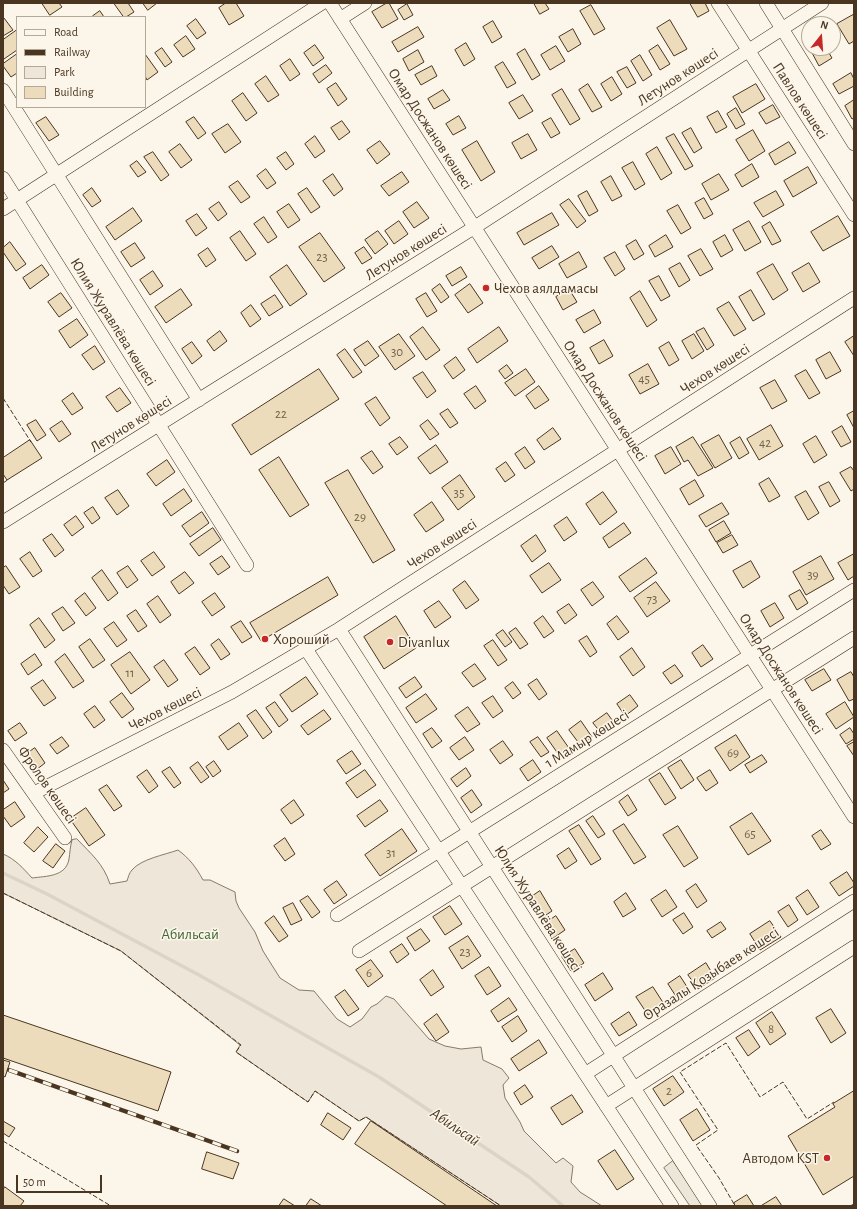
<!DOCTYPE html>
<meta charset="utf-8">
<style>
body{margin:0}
#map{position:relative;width:857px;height:1209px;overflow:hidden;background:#fbf6e9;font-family:"Alegreya Sans",sans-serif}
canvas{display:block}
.frame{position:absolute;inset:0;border:4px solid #4a3520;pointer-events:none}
.legend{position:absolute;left:16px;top:16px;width:130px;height:92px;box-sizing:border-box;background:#fbf6e9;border:1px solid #b4a999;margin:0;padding:5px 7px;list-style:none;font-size:12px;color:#4a3520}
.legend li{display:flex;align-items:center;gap:8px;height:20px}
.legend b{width:20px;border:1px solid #b4a999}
.north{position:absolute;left:801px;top:16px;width:40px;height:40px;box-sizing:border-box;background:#fbf6e9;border:1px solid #b4a999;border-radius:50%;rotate:17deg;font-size:11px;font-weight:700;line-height:16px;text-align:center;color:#4a3520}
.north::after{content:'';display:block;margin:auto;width:14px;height:18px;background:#c62828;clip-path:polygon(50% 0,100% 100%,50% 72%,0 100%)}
.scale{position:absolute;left:16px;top:1175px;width:86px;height:18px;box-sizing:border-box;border:2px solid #4a3520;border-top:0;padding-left:5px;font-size:12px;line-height:14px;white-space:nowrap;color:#4a3520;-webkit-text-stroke:3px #fbf6e9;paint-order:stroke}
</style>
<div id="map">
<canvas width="857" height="1209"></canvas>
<div class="frame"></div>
<ul class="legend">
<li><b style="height:5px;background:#fbf6e9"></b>Road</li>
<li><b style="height:5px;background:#4a3520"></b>Railway</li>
<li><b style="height:11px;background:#ede6d9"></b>Park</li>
<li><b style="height:11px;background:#ecdcbc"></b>Building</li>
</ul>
<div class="north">N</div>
<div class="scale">50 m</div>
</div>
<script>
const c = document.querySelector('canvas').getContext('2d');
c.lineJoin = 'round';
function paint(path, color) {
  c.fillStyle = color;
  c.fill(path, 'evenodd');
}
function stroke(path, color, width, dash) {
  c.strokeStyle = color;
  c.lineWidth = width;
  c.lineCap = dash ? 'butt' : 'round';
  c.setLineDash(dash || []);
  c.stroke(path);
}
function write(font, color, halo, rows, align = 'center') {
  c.font = font + ' "Alegreya Sans",sans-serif';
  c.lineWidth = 3;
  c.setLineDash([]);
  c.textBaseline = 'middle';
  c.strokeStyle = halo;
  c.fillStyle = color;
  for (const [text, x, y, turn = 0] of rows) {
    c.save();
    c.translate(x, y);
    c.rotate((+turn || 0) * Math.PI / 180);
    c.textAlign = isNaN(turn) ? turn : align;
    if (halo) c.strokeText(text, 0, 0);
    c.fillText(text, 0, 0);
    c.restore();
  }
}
const green = new Path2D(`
 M77,839C91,854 103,863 110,884L127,881C128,878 129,873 132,870C141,859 164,855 178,850C189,858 196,867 203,880H210L235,892L236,901L239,908L255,932L263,951L280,978L299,990L314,991L337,1019L350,1027L362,1019L371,1007L377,1004L386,996L394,999L429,1039L445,1046L461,1049L481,1047L483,1060L502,1069L509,1078L503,1085L505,1098L520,1122L524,1131L556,1163L563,1158L573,1166L571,1182L580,1192L602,1206H501L366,1117L359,1121L315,1091L308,1102L236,1052L240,1045L121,951L3,893V854C15,859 23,868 32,878C46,876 66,877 69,859C70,853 70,847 72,840Z`);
paint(green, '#ede6d9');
stroke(green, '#887966', 1);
const parking = new Path2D(`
 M673,1161L704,1206H690L664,1168Z`);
paint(parking, '#ede7d9');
stroke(parking, '#887966', 1);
stroke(new Path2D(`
 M3,873L47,894L199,975L379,1077L529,1177L563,1206`), '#dcd4c6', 3.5);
const building = new Path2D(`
 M42,3H59L62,7L50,15Z
 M114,3H128L134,12L126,17H124Z
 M143,3H157L148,10Z
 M226,3H236L244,16L229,25L219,8Z
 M387,3H389L398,19L382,28L372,12Z
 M534,3H545L549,9L540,14Z
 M690,3H705L709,11L698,17Z
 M407,4L413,15L404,20L398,10Z
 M591,5L605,29L594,35L580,11Z
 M100,11L104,17H94L93,16Z
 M853,15L854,17V41L849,44L837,24Z
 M3,18H4L13,30L3,36Z
 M196,19L206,33L197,39L187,26Z
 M670,20L687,49L674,56L657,28Z
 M493,21L502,37L492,43L483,27Z
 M418,27L424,37L398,52L392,42Z
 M573,29L581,44L568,52L559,37Z
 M17,30V50L4,59L3,57V40Z
 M186,36L195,49L183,57L174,45Z
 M466,43L475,59L464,66L455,50Z
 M315,45L324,58L313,66L304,53Z
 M658,45L670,64L660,70L649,51Z
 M556,46L565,61L550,70L541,55Z
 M162,48L172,62L165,67L155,53Z
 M811,48H826L832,58L819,66L810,49Z
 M525,49L540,75L532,80L517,54Z
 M418,50L424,62L409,71L403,59Z
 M17,54V73L11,77L3,66V64Z
 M145,54L158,72L147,80L145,76Z
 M640,55L652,75L643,81L631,61Z
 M290,59L300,74L290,81L280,66Z
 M503,62L516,83L507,88L495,67Z
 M326,65L332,73L319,83L313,74Z
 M432,66L437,76L421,85L415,75Z
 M627,67L636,83L627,88L617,72Z
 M851,73L854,79V86L839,94L833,84Z
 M266,76L279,95L268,102L255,84Z
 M612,77L622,94L611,101L601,84Z
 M336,83L347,99L338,106L327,89Z
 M588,84L602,107L592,112L579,90Z
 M756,84L765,99L742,113L733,97Z
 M562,89L580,119L570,125L552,95Z
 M443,90L450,100L434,109L428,99Z
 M243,93L257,113L246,121L232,101Z
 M523,95L533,111L519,119L509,103Z
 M854,100V118L852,119L845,106Z
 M773,105L780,117L766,124L759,113Z
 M736,108L745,124L736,129L727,114Z
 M718,111L727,127L716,133L707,117Z
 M459,116L466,128L453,135L446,124Z
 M46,117L59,135L49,141L36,123Z
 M194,117L206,133L198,139L186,122Z
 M551,118L560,133L551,138L542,123Z
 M342,121L350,132L339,140L331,128Z
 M228,124L241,142L225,153L212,134Z
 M691,128L702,148L694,153L682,133Z
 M753,130L765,151L749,161L736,140Z
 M528,134L537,150L521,159L512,143Z
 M674,134L693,166L685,170L666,138Z
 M315,136L325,151L315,158L305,144Z
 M380,141L390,154L377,164L367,150Z
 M477,141L495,172L481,181L462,150Z
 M789,142L796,153L775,165L769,154Z
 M180,144L192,160L181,168L169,152Z
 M657,147L672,173L661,180L646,154Z
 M153,152L169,175L161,181L144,157Z
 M286,152L294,164L286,170L277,158Z
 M137,161L146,172L138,177L130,166Z
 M633,162L645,184L635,190L622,168Z
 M752,164L759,177L742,187L735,175Z
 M808,167L817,183L793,197L784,181Z
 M266,169L276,183L267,189L257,176Z
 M402,172L409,182L389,196L381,186Z
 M333,174L343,189L334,196L323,181Z
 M719,174L729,190L711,200L702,184Z
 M611,176L622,196L612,201L601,182Z
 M238,181L250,197L241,203L229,187Z
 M92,188L101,201L92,207L83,195Z
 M307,188L320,207L311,213L298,194Z
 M587,191L598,211L589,216L578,196Z
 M776,191L784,205L763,217L754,203Z
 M704,198L713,214L704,219L695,203Z
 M569,199L586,221L577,228L560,205Z
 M219,202L227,214L218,221L209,209Z
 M417,202L429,218L414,228L403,212Z
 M289,204L300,220L288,228L277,212Z
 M678,205L691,228L681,234L667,211Z
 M133,208L142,221L115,240L106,227Z
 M552,213L559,225L524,245L517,233Z
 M197,214L207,228L196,236L186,221Z
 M838,216L850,236L823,251L811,232Z
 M264,217L277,237L268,243L254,224Z
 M399,221L408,234L394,244L385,231Z
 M749,221L761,242L745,251L733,230Z
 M770,222L781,241L772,245L762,227Z
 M240,231L256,254L246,261L230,238Z
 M378,231L388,244L375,254L365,240Z
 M320,233L345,268L324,282L299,247Z
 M666,235L673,247L655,257L649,246Z
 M725,235L733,250L721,257L713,242Z
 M636,240L644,254L634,260L626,246Z
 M10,242L26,264L16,271L3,252V248Z
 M135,243L145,258L131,267L121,252Z
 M552,246L559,257L539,269L532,258Z
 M364,247L372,258L362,264L355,253Z
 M208,248L216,260L206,267L198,255Z
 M701,249L713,269L700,276L688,256Z
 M579,252L587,267L567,278L559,264Z
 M615,252L625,269L615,276L604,258Z
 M680,263L690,280L679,287L669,269Z
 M809,263L820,282L803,292L792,273Z
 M773,264L788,290L773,300L757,273Z
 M42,265L49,275L30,289L23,278Z
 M287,265L307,294L290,306L270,277Z
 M461,267L467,277L452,286L446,276Z
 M153,271L163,286L150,295L140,280Z
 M659,276L670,296L661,301L649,281Z
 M440,284L449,297L441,303L432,290Z
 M470,284L483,303L468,313L455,295Z
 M181,289L192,305L166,323L155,307Z
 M569,289L577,302L563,310L556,297Z
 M751,290L765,314L753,321L739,297Z
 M640,291L657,320L647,327L630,298Z
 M61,293L72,308L59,317L48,302Z
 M426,293L437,311L427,317L416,299Z
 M275,295L283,307L269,316L261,304Z
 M729,302L746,329L734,336L717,309Z
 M251,305L261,319L250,327L241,313Z
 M594,310L601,323L584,333L576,320Z
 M77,319L88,335L70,348L59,331Z
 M423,327L440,350L426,360L410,337Z
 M499,327L508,341L477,363L468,349Z
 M704,328L714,345L707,350L696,332Z
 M220,331L227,341L214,351L207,341Z
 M399,334L415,356L395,370L379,347Z
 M694,334L704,351L692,359L682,341Z
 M854,336V356L845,342Z
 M604,340L613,356L599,364L590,348Z
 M368,341L379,356L365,366L354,350Z
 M192,342L202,356L192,364L182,349Z
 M669,342L679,360L669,366L659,348Z
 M95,346L105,362L93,370L82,355Z
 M345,349L362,372L353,378L337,355Z
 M830,352L841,371L826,379L816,360Z
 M456,357L465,370L453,379L444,366Z
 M648,364L659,384L640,394L629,375Z
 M507,365L513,373L505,379L499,371Z
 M319,369L339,399L251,455L232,425Z
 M526,369L535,382L515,396L505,383Z
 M806,370L820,393L809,399L795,376Z
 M423,372L436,391L427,398L413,378Z
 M775,380L787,401L772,409L760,388Z
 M476,386L486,401L475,409L464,394Z
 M539,386L549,400L535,409L526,396Z
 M120,388L131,403L117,412L106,397Z
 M73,393L83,408L72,415L62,401Z
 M376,397L390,418L380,426L365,404Z
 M448,409L458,423L450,428L440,414Z
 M854,411V428L847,415Z
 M36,420L46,435L37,441L27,425Z
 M428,420L439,434L430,440L420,426Z
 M62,421L71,434L59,442L50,429Z
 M771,425L783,446L759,460L747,439Z
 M842,426L851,442L841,447L832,432Z
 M553,428L561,439L544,450L537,440Z
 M719,435L732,458L715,468L701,445Z
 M816,436L827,455L814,463L803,444Z
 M400,437L408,447L397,455L389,444Z
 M693,437L713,468L698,476L688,460L684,462L676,447Z
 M740,437L749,453L739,459L730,443Z
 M30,440L42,458L7,480L3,474V458Z
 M436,445L448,462L430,474L418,458Z
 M525,447L535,462L525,469L515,454Z
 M671,447L681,464L665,474L655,456Z
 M372,451L383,467L373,474L361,458Z
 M279,457L309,505L290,517L259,470Z
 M167,460L175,472L156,486L147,474Z
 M506,462L515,475L505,482L496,469Z
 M851,467L854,471V489L851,491L840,473Z
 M348,470L395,550L373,563L325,483Z
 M460,475L475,497L458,510L442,488Z
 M769,478L780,496L769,502L759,484Z
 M695,480L704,496L689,505L680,489Z
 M829,482L840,501L830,507L819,487Z
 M184,489L192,501L171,516L163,504Z
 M118,490L129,506L117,515L105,498Z
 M806,491L819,513L808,520L795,497Z
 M603,492L617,512L600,525L586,504Z
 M432,502L444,520L426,532L414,515Z
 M722,503L729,514L706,527L699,516Z
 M93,507L100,518L92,524L84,513Z
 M202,512L209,523L190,537L182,526Z
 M76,516L84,527L72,536L64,525Z
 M567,517L577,532L564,541L554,526Z
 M724,521L731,533L716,542L709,530Z
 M624,523L631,533L609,548L603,538Z
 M213,528L221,540L199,556L190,544Z
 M52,534L64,550L55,557L43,540Z
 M536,535L546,551L532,562L521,546Z
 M732,535L738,545L723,553L717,543Z
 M30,552L42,571L33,577L20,559Z
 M154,552L165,567L152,576L141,561Z
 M854,554V576L848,580L838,563Z
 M222,556L230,567L218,575L210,564Z
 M821,556L834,579L806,595L793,572Z
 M646,558L657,573L630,592L619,577Z
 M751,561L760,577L743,588L733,571Z
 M549,563L561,580L542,593L530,576Z
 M6,566L20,587L9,594L3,585V568Z
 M128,566L138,580L127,588L117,573Z
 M102,570L118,593L108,601L92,578Z
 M185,572L194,583L179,594L171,582Z
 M328,577L338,595L261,641L250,623Z
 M465,581L479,600L466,609L453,590Z
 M593,582L604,597L592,606L581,590Z
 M656,582L670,601L647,617L634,598Z
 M800,590L808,603L797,610L789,596Z
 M85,593L96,608L86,616L75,601Z
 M215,593L225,607L212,616L202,602Z
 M158,596L171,615L160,623L147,604Z
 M439,601L451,617L435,628L424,611Z
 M775,603L784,618L770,627L761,611Z
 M569,604L577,615L565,624L557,612Z
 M63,607L75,623L63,631L52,614Z
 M136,610L147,626L138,632L127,616Z
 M396,616L416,648L384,669L364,637Z
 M543,616L554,631L544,638L534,623Z
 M617,616L629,632L618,640L607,624Z
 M39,618L55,640L45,648L30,625Z
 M241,621L252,637L242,643L231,627Z
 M114,622L127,640L117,647L104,629Z
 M516,628L528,644L520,649L509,633Z
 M503,630L512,642L505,647L496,635Z
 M587,636L597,652L590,657L579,641Z
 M90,639L105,660L93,668L79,647Z
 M219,639L230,654L221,660L211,645Z
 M493,640L507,660L498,666L484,646Z
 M703,645L713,659L701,667L692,653Z
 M195,647L210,668L200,675L185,654Z
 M632,648L645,667L633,676L620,657Z
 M130,652L150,680L131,694L111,665Z
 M35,654L42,665L28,675L21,664Z
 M65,654L84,681L73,688L55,662Z
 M164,660L178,680L168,687L154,667Z
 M475,664L486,679L473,687L462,673Z
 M675,665L683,676L671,684L663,673Z
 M824,669L831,680L812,691L805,680Z
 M851,672L854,677V699L849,701L837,680Z
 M306,677L318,694L292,712L280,695Z
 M415,677L422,687L406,698L399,688Z
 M537,679L547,694L539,700L528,685Z
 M43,680L56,698L44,706L31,688Z
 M513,682L521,693L513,699L505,688Z
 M122,693L134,709L122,718L110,702Z
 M426,694L437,709L416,723L406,708Z
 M630,695L638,706L625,716L617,704Z
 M493,696L503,711L493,718L482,703Z
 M275,702L288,720L279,727L266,708Z
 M845,702L854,717L836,729L826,714Z
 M95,706L105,720L94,728L84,714Z
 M468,707L480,724L467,732L455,716Z
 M256,710L272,732L263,739L247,716Z
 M324,710L331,719L308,735L301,726Z
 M607,713L615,724L601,733L593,723Z
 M581,721L592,737L581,746L569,730Z
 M20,723L27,733L15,741L8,731Z
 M239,723L248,736L228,750L219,737Z
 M432,728L442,741L432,748L423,734Z
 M850,728L854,734V739L846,744L840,735Z
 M557,731L571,751L561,758L547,738Z
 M736,735L750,757L730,771L715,748Z
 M62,737L69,746L57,754L50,745Z
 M465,737L474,750L459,760L450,748Z
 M538,737L549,752L541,757L530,742Z
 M503,741L513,755L500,764L490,750Z
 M854,742V756L847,746Z
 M35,748L45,763L36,770L25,755Z
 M352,751L361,764L346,774L337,761Z
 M762,755L767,762L750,773L745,765Z
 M533,760L541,772L528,781L520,769Z
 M681,760L694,780L681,789L668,768Z
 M214,761L221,771L213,777L206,767Z
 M198,762L209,777L201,783L190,768Z
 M170,767L181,783L174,788L162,772Z
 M466,768L471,776L457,787L451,779Z
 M147,770L158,786L149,793L137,777Z
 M365,770L376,785L357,798L346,783Z
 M710,770L718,783L706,791L697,778Z
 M660,773L676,798L665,805L649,780Z
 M3,780L9,789L3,793Z
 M107,785L122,806L114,811L99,790Z
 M472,790L482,805L471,813L461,798Z
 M628,795L637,810L628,816L619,802Z
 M294,800L304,815L291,824L281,810Z
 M380,800L388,811L365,827L357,816Z
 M15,802L25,817L11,827L3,816V810Z
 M86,808L105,835L89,846L70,819Z
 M752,813L771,841L748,855L730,827Z
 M593,816L605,834L598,838L586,821Z
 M624,824L646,857L634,864L613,831Z
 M579,825L601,859L591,865L569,831Z
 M678,826L698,858L684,867L663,835Z
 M38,827L48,837L34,852L24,843Z
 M402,829L417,851L380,876L365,855Z
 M821,830L831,844L821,850L812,836Z
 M285,838L295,854L285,861L274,846Z
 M56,844L65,851L53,868L43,861Z
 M569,848L577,861L565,869L557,856Z
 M847,872L854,883V886L839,896L830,883Z
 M337,881L347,895L334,904L324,890Z
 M696,884L707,901L697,908L686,891Z
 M666,890L677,907L662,917L651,900Z
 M808,890L819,907L807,915L796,898Z
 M540,891L552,911L540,919L527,900Z
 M626,893L636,909L623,917L614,902Z
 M308,896L320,912L312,918L300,901Z
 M293,903L302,920L291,925L283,908Z
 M789,905L798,920L788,927L778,912Z
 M450,906L462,924L445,935L433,917Z
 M684,913L693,927L683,934L673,920Z
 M274,916L288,936L279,942L265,923Z
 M556,916L565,930L552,939L543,925Z
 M770,921L781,937L760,950L750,934Z
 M721,922L726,929L712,938L707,931Z
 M421,929L430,941L415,951L407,938Z
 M468,936L481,956L462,969L449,948Z
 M402,944L409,954L397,963L390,952Z
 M575,949L584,963L571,971L562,957Z
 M371,960L383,976L368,987L356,970Z
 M706,963L715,978L698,989L688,975Z
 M489,967L501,986L487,995L475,976Z
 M433,970L444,987L431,996L420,980Z
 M603,973L613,989L595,1001L585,985Z
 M680,976L691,993L679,1001L668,984Z
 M653,987L664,1004L648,1015L636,997Z
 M345,990L359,1009L348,1016L335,997Z
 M509,998L517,1010L498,1022L491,1011Z
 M831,1009L846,1033L831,1043L816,1018Z
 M629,1012L637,1025L619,1036L611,1024Z
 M772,1012L786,1034L770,1045L756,1023Z
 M437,1014L449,1032L436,1041L424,1024Z
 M3,1015L171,1072L158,1111L3,1058Z
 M518,1016L527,1031L512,1042L502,1027Z
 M749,1030L760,1047L748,1056L736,1038Z
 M539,1040L547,1053L519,1071L511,1059Z
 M3,1060L10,1062L5,1077L3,1076Z
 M673,1076L684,1092L664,1106L653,1089Z
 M525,1085L533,1097L521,1105L514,1093Z
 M854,1091V1176L823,1195L788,1136L835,1107L833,1104Z
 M572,1095L583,1112L562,1125L551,1108Z
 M697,1109L710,1130L693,1141L680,1120Z
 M328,1113L351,1128L343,1140L321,1125Z
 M3,1121L15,1128L9,1137L3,1133Z
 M371,1121L497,1206H447L355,1144Z
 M615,1150L634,1179L617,1190L598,1161Z
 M207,1152L239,1163L233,1179L202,1169Z
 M5,1187L24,1201L20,1206H3V1190Z
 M747,1195L754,1206H735L734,1203Z
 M776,1197L782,1206H761Z
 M284,1199L295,1206H279Z
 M311,1199L322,1206H306Z`);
paint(building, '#ecdcbc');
stroke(building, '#4a3520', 1);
const minor = new Path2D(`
 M330,3L854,817
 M718,3L854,215
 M766,3L854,144
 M340,19L365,3
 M3,90L199,400
 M3,178L247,565
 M3,209L322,3
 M3,522L475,227L822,3
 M339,629L710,1206
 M306,649L672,1206
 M3,750L65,838
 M34,793L232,692L339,629L854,298
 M337,915L854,590
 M359,951L854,638
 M585,1074L854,901
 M606,1106L854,947`);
stroke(minor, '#4a3520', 14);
stroke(minor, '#fbf6e9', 13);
const rail = new Path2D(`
 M9,1070L237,1151`);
stroke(rail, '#4a3520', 4.5);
stroke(rail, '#fbf6e9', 3, [9]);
stroke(new Path2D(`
 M3,398L31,442
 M3,483L9,479
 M3,893L121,951L241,1045L236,1052L308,1102L315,1091L359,1121L366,1117L501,1206
 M3,1141L111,1206
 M734,1204L719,1178L696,1145L718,1130L680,1072L726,1043L760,1097L783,1082L807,1119L834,1102
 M850,1206L854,1204`), '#4a3520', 1, [5, 2]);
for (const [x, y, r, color] of [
 [486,288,4,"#c62828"],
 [265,639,4,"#c62828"],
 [390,642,4,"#c62828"],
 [827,1158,4,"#c62828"]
]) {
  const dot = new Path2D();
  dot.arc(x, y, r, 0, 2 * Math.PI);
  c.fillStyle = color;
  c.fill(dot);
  stroke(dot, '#fbf6e9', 1.5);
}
write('13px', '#725f47', null, [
 ["23",322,257],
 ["30",397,352],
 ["45",644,379],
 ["22",281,414],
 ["42",765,443],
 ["35",459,493],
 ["29",360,517],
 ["39",813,575],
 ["73",652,599],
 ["11",130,673],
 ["69",733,753],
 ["65",750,834],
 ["31",391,853],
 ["23",465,952],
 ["6",369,973],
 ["8",771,1029],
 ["2",669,1091]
]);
write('15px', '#4a3520', '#fbf6e9', [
 ["Летунов көшесі",678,77,-33],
 ["Павлов көшесі",800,101,57],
 ["Омар Досжанов көшесі",430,129,57],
 ["Летунов көшесі",406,252,-32],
 ["Юлия Журавлёва көшесі",113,322,58],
 ["Чехов көшесі",715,369,-33],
 ["Омар Досжанов көшесі",605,401,57],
 ["Летунов көшесі",131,424,-32],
 ["Чехов көшесі",442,544,-33],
 ["Омар Досжанов көшесі",781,674,57],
 ["Чехов көшесі",165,709,-27],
 ["1 Мамыр көшесі",587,739,-32],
 ["Фролов көшесі",47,785,55],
 ["Юлия Журавлёва көшесі",538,909,57],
 ["Оразалы Қозыбаев көшесі",711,974,-33]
]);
write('15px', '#4a3520', '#fbf6e9', [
 ["Чехов аялдамасы",494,288],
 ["Хороший",273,639],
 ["Divanlux",398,642],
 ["Автодом KST",819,1158,"right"]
], 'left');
write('15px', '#436837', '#fbf6e9', [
 ["Абильсай",190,934]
]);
write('italic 16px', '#4a3520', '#fbf6e9', [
 ["Абильсай",455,1127,34]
]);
</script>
